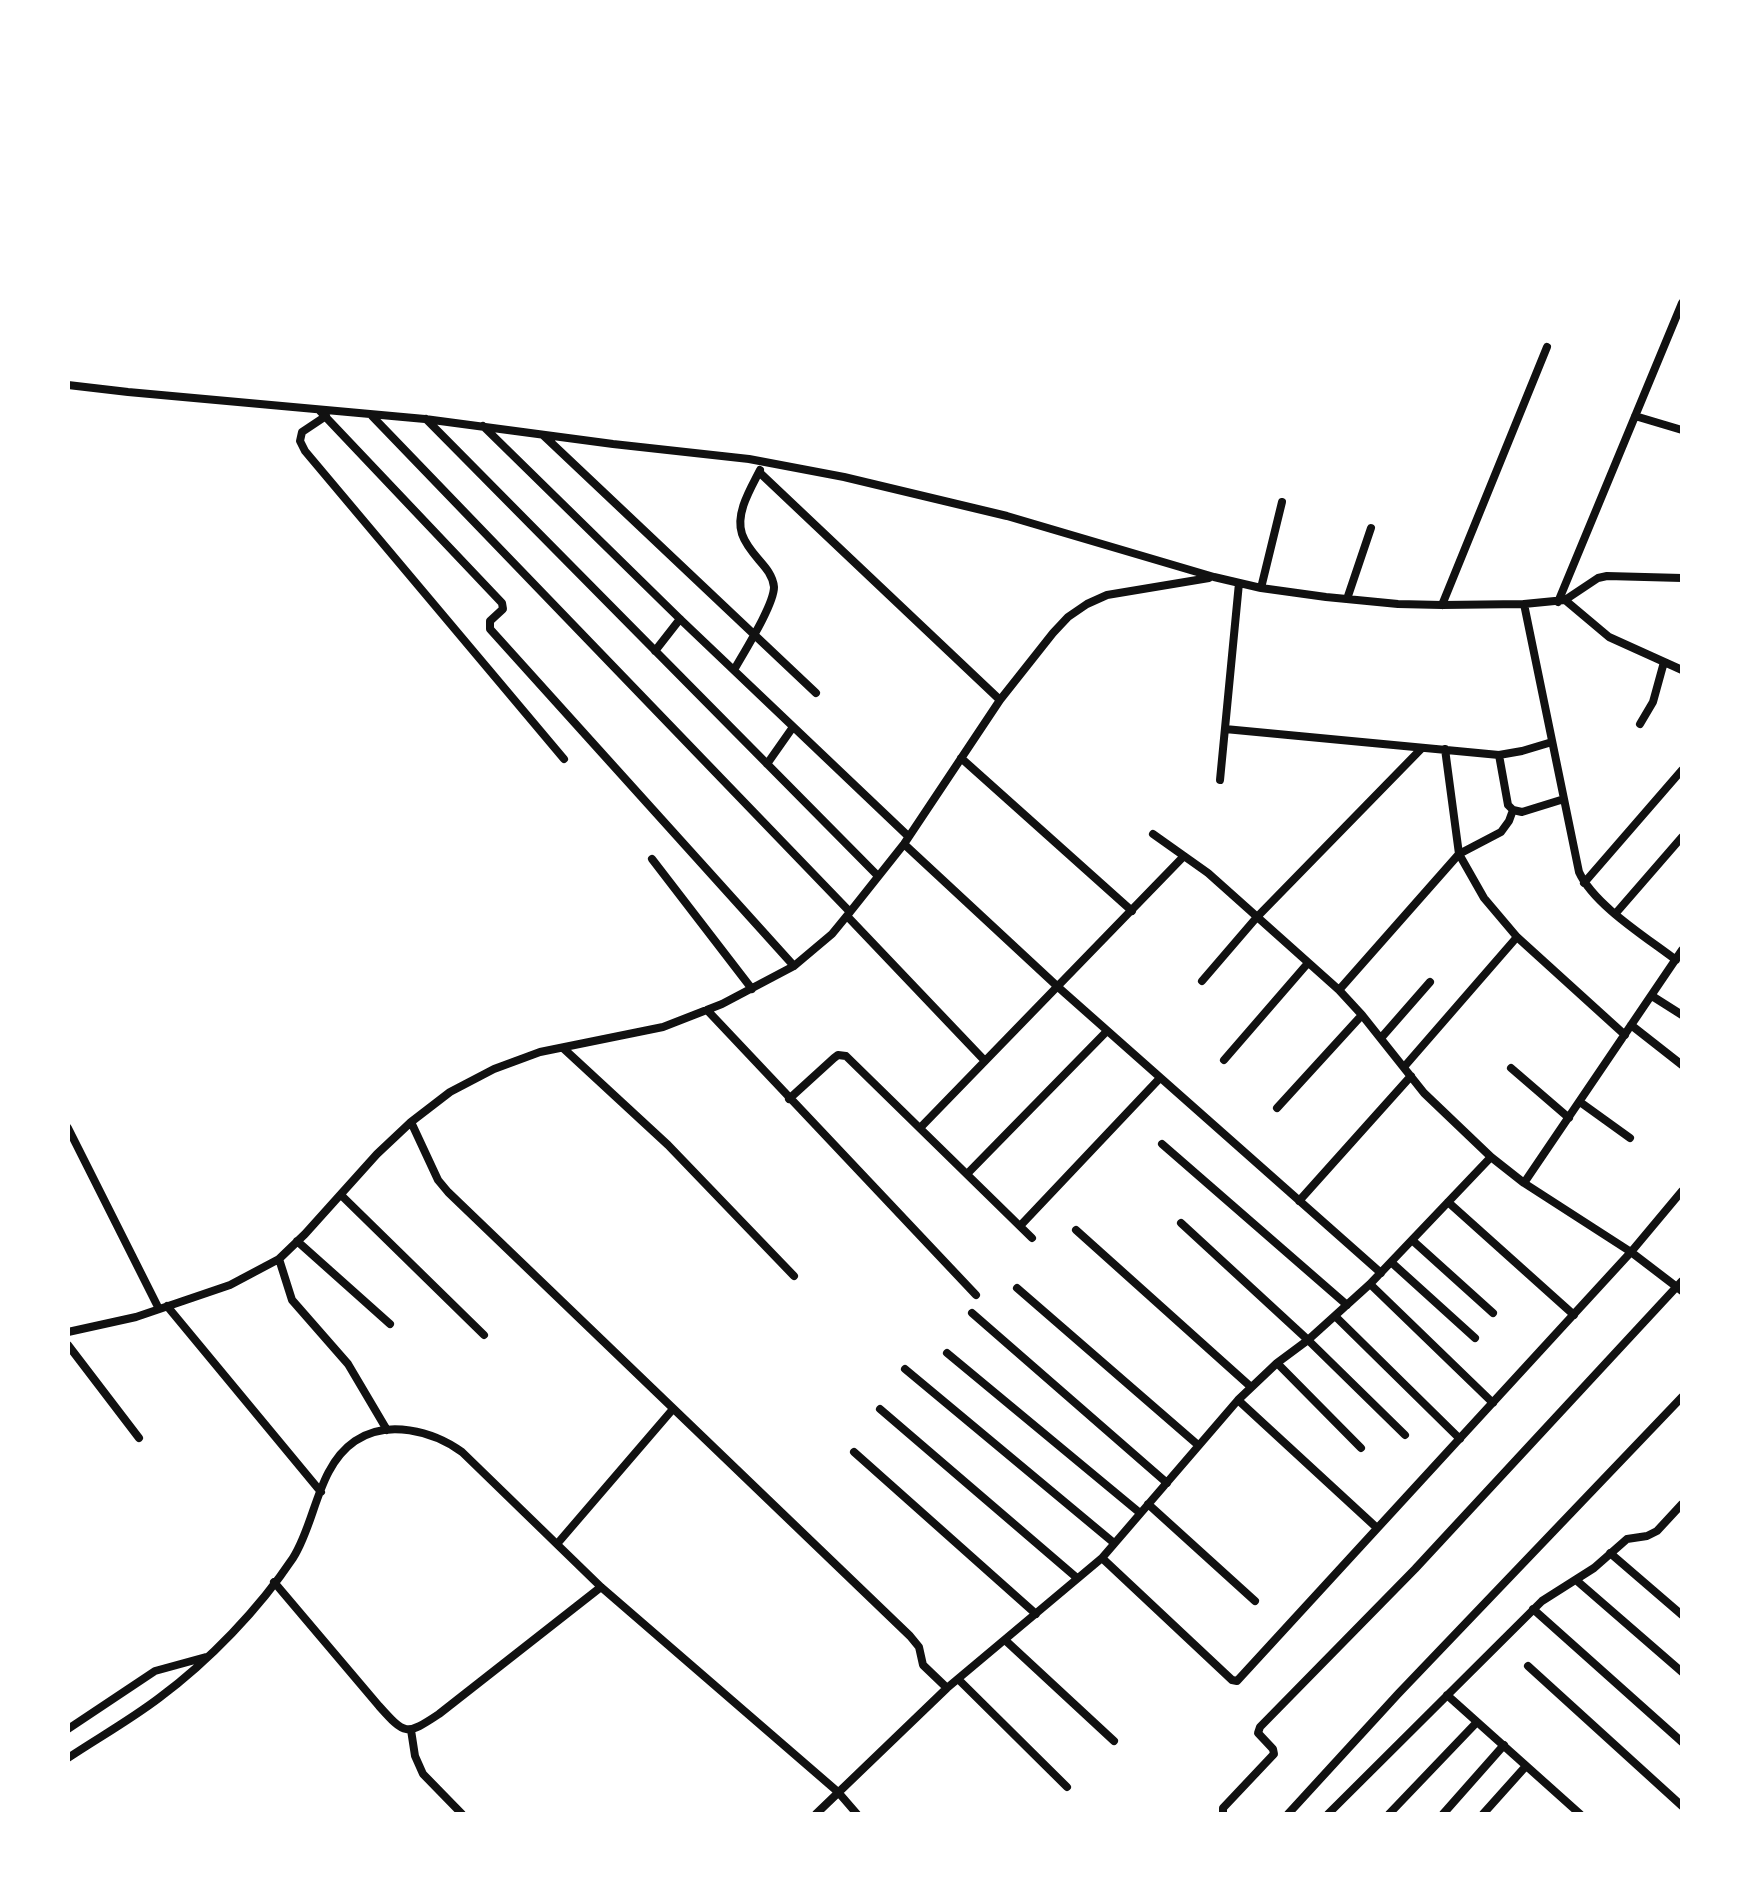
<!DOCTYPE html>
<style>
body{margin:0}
#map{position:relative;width:1750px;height:1882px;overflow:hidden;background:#fff;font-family:"Sofia Sans Condensed",sans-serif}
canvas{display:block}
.frame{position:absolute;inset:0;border:70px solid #fff;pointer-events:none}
</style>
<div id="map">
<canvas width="1750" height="1882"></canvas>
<div class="frame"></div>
</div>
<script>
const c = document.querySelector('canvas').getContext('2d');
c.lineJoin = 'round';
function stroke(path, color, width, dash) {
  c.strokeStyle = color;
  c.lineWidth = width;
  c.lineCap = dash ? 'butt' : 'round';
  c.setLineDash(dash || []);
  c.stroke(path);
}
stroke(new Path2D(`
 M68,385L128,392L425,419L613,444L749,459L844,477L1007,516L1214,577L1261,588L1326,597L1398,604L1442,605L1524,604L1565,600L1598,578L1607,576L1682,578
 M320,411L502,603L503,609L490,621V629L794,966
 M326,416L302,432L300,441L305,451L564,759
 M372,416L850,912
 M1635,416L1682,430
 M426,419L878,876
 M483,426L680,619L908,836
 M543,435L816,693
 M759,472L1000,700
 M1261,588L1282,502
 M1347,599L1371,528
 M1565,600L1609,637L1682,670
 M1558,602L1682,303
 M1524,604L1579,872C1594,905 1646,937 1676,960
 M1442,605L1547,347
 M655,651L680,619
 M734,670C744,652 774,605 774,587C773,576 766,568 759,560C753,553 745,543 742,534C735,513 751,488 760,470
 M1640,724L1653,702L1664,662
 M1225,729L1499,755L1522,751L1552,742
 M1445,749L1459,854L1484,898L1517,937L1625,1035
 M1499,755L1508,805L1513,810L1522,812L1564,799
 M961,758L1132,911
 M767,764L793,727
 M1220,780L1239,583
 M1153,834L1208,873L1339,990L1362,1015L1424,1093L1491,1157L1524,1183L1631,1252L1682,1291
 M904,844L1058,987L1381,1273
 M652,859L752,989
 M1584,883L1682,770
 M1616,913L1682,837
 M847,916L985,1061
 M1202,981L1257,917L1422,748
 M1339,990L1459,854L1501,832L1509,821L1513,810
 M1652,996L1682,1015
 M707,1010L976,1295
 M1631,1025L1682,1065
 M1381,1038L1430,982
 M563,1048L668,1145L794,1276
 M1224,1060L1308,963
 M1404,1067L1517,937
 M1511,1068L1569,1118
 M789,1099L834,1058L838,1055L846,1056L1032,1238
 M1580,1102L1630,1138
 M1277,1108L1362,1015
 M411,1122L438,1180L448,1192L910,1636L919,1647L923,1665L947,1688
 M68,1128L159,1309
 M920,1128L1184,856
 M1162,1144L1347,1305
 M967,1174L1107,1031
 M1524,1183L1682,950
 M341,1195L484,1335
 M1299,1201L1411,1076
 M1448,1202L1574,1315
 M1181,1223L1308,1340L1405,1435
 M1020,1226L1160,1078
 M1076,1230L1251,1387
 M1412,1240L1493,1313
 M297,1241L390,1324
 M279,1259L292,1300L348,1364L387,1430
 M1391,1262L1475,1338
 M1370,1284L1493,1403
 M1017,1288L1198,1445
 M167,1306L321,1492
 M972,1313L1167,1483
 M1335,1316L1460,1439
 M68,1332L136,1317L230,1285L279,1259L305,1234L377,1154L411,1122L450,1092L494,1069L540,1052L663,1027L722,1004L794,966L832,934L850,912L904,844L1000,700L1053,633L1068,617L1087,604L1107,595L1209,578
 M68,1345L139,1438
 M947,1353L1140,1513
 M1277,1363L1361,1448
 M905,1369L1114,1543
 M1238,1400L1377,1528
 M880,1409L1077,1578
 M854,1452L1036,1614
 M1148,1504L1255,1601
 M557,1544L673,1409
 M1610,1553L1682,1615
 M1102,1558L1232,1680L1237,1681L1631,1252L1682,1191
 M1576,1580L1682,1672
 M274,1582L379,1706C405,1735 406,1736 439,1714L601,1587
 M1533,1609L1682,1742
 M1005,1640L1114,1741
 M1528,1666L1682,1806
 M958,1679L1067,1787
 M1447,1695L1580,1814
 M68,1729L155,1671L206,1657
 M411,1730L415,1756L423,1774L462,1814
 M68,1758C98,1738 130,1720 159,1698C209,1661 259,1609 293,1558C316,1522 317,1467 355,1441C387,1419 433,1431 462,1452L601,1587L838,1792L857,1814
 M816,1814L947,1688L1102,1558L1238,1400L1277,1363L1308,1340L1370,1284L1491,1157
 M1223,1814V1808L1274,1754L1273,1749L1258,1733L1260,1727L1415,1569L1682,1281
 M1288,1814L1398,1694L1682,1397
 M1328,1814L1542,1601L1594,1568L1627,1539L1647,1536L1657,1531L1682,1504
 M1389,1814L1477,1722
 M1443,1814L1504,1745
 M1483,1814L1526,1766`), '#111', 8);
</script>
